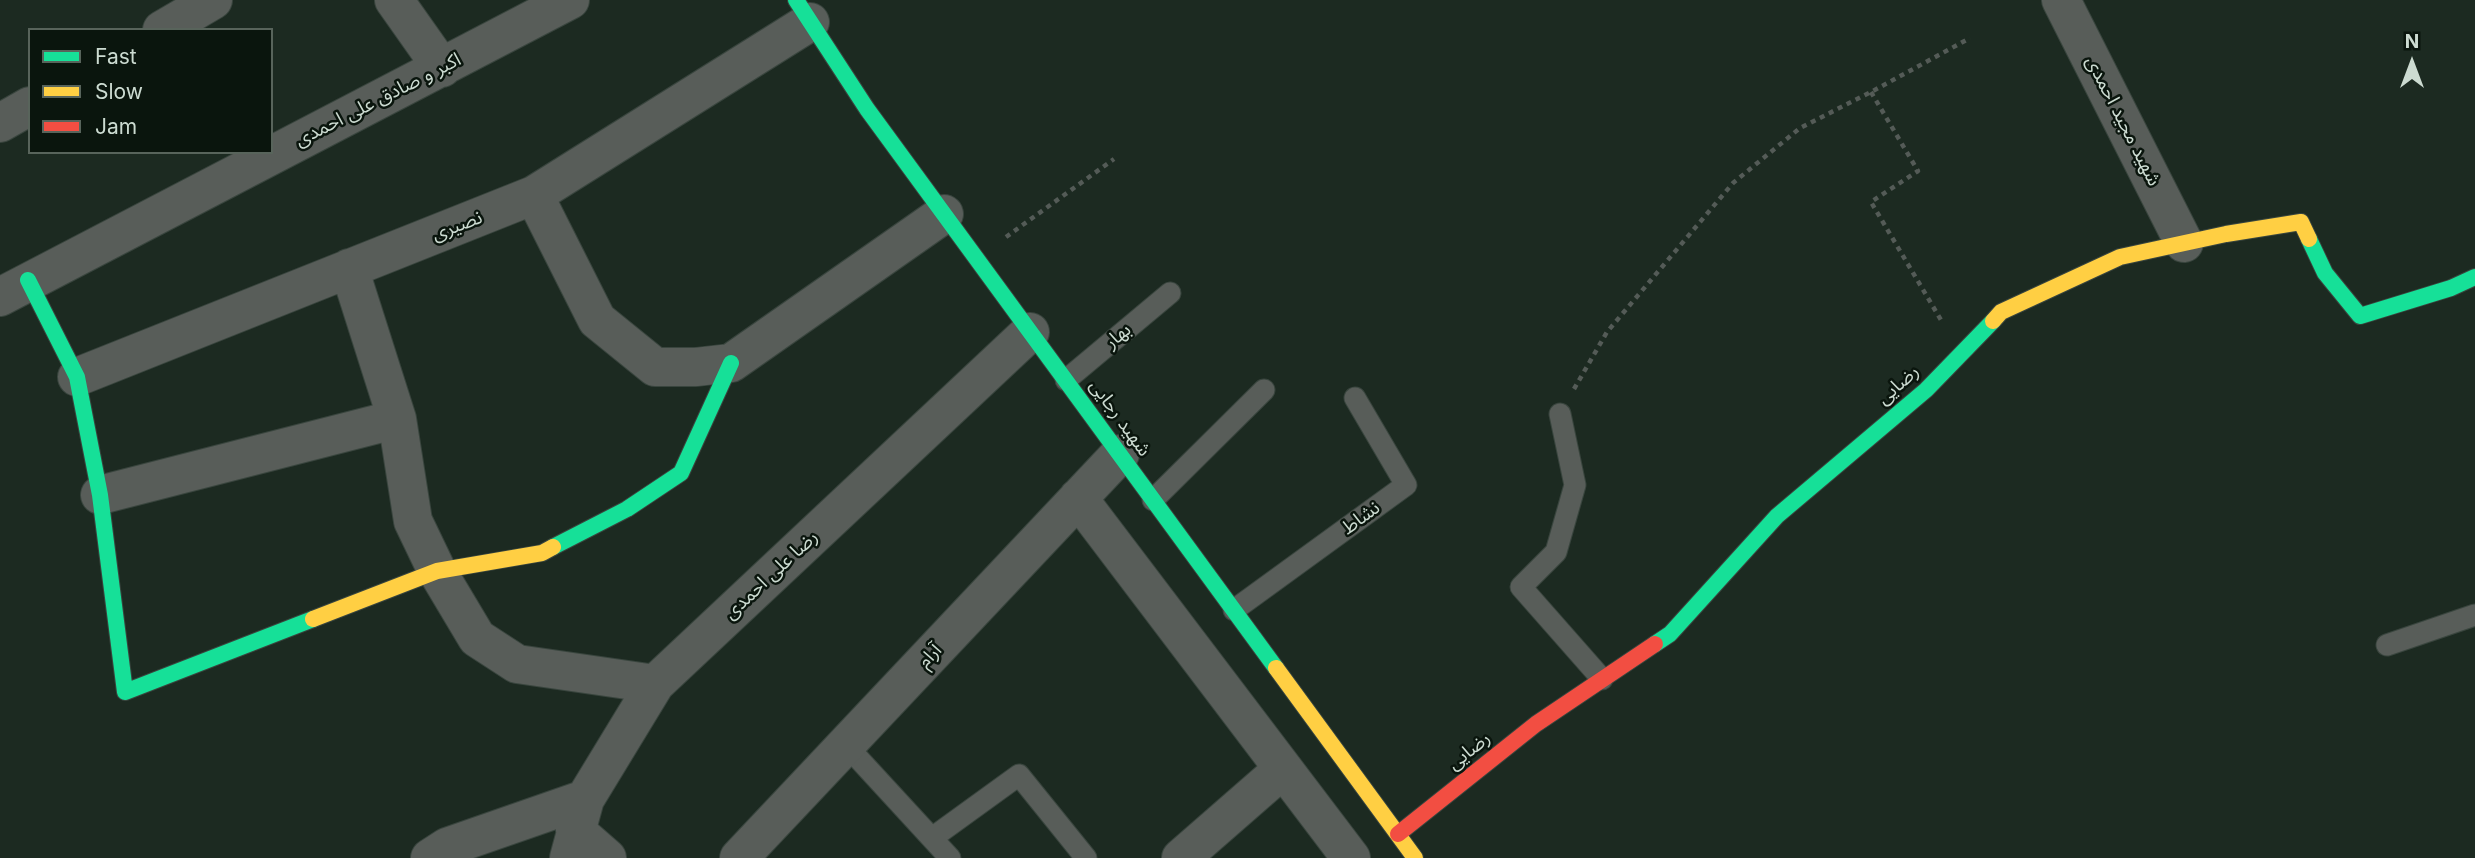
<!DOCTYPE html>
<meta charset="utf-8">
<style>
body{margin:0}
#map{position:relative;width:2475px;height:858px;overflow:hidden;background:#1c2a21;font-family:Inter,sans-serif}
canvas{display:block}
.legend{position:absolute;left:28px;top:28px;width:245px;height:126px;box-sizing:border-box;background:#0a150d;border:2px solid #58645b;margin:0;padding:9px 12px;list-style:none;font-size:21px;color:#ccdbd1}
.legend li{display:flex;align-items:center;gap:14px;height:35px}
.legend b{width:35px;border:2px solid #58645b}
.north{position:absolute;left:2377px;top:28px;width:70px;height:70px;-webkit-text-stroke:5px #0a150d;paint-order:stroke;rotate:0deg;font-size:19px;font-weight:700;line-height:28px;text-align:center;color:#ccdbd1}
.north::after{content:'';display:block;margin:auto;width:24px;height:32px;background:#ccdbd1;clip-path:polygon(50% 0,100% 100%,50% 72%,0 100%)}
</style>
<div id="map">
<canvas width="2475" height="858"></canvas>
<ul class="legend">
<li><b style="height:9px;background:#16e098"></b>Fast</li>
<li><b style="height:9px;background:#ffcf43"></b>Slow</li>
<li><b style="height:9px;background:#f24e42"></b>Jam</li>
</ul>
<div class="north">N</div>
</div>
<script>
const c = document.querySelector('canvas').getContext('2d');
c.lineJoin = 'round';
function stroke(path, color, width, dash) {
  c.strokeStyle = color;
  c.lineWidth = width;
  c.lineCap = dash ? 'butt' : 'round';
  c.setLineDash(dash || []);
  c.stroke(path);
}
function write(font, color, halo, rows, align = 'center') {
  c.font = font + ' Inter,"Noto Sans Arabic",sans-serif';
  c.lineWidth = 5;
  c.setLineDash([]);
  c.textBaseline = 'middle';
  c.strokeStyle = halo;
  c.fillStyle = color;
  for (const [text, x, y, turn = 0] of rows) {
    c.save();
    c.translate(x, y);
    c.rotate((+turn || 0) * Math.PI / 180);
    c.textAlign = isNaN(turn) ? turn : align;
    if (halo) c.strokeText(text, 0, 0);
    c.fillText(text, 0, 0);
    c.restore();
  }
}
const lane = new Path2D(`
 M1066,380L1170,293
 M1560,414L1575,485L1556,552L1521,587L1602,679
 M1153,500L1264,390
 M1234,610L1406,485L1355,398
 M2387,645L2475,615
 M846,745L950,858
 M932,838L1019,775L1086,858`);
const street = new Path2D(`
 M394,0L442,68
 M2061,0L2184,243
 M162,30L213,0
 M0,123L30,106
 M534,195L597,320L655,367H696L731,363L944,214
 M349,268L397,419L413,521L437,571L477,638L517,664L655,684
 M0,297L570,0
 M77,377L534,195L810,22
 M100,495L397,419
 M1078,498L1351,858
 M575,830L607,858
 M430,858L447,847L585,799
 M569,858L585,799L655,684L1030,332
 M739,858L1120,454
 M1181,858L1283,769`);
const fast = new Path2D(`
 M796,0L867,109L1276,668
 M2309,239L2325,273L2360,316L2451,288L2475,277
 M28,280L77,377L100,495L125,692L313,619
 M553,547L627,509L681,473L731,363
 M1655,644L1670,634L1777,516L1926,390L1993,321`);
const slow = new Path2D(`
 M1993,321L2001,312L2120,257L2226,234L2301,222L2309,239
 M313,619L437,571L542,553L553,547
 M1276,668L1415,858`);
const jam = new Path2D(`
 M1398,834L1536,724L1655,644`);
stroke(lane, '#39453e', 23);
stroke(street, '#39453e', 40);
stroke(fast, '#39453e', 18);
stroke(slow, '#39453e', 18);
stroke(jam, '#39453e', 18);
stroke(new Path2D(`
 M1871,92L1918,171L1871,202L1941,320
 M1006,237L1114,159
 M1574,389L1607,332L1733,183L1800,128L1871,92L1970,38`), '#545b57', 4.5, [5, 5]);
stroke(lane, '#585d59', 21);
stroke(street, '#585d59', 38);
stroke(fast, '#16e098', 16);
stroke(slow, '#ffcf43', 16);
stroke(jam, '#f24e42', 16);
write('19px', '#ccdbd1', '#0a150d', [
 ["اکبر و صادق علی احمدی",378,100,-27],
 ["شهید مجید احمدی",2123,121,63],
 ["نصیری",457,226,-21],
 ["بهار",1118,336,-40],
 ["رضایی",1898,385,-42],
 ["شهید رجایی",1120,418,54],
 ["نشاط",1361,518,-36],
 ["رضا علی احمدی",771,575,-43],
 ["آرام",930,656,-47],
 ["رضایی",1469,751,-39]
]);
</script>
